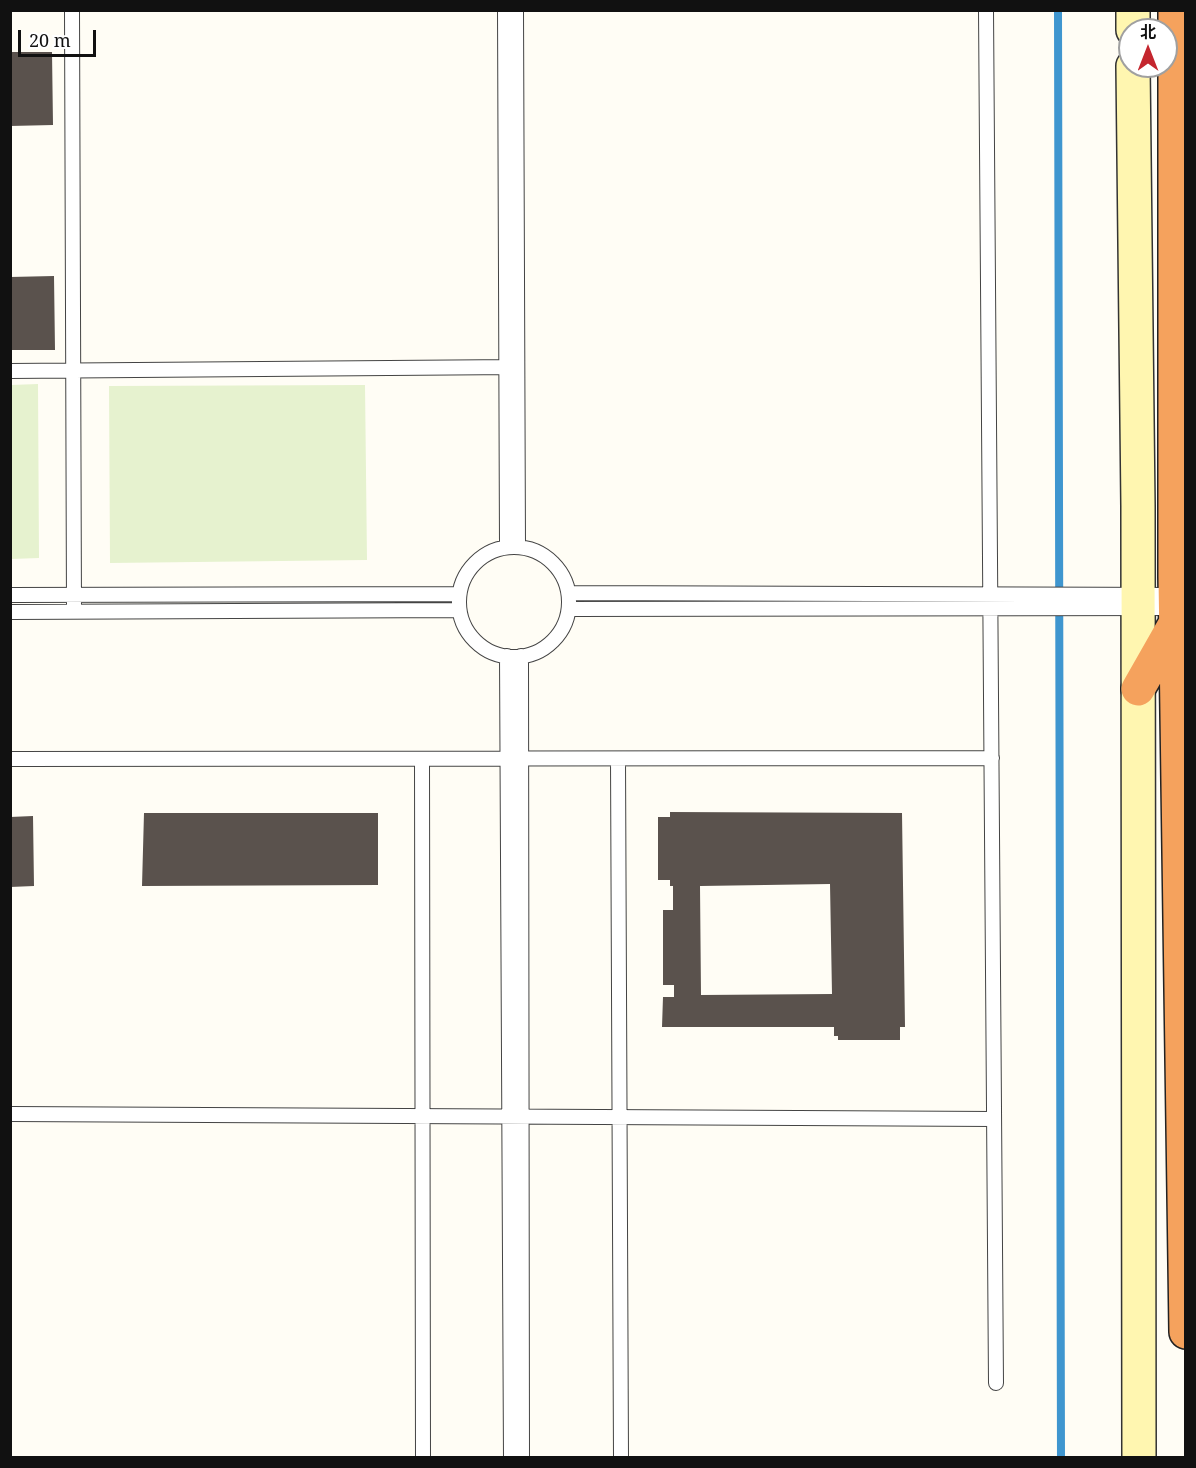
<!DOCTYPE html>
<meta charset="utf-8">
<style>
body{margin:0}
#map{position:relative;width:1196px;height:1468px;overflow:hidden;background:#fffdf5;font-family:"Noto Serif","Noto Sans SC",serif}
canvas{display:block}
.frame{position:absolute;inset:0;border:12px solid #111;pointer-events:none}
.north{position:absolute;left:1118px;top:18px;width:60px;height:60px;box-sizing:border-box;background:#fff;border:2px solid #a0a0a0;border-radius:50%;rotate:0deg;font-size:16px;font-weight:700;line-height:24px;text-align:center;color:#111}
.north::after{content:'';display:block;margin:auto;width:21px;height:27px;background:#c4262e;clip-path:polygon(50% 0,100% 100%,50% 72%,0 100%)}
.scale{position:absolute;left:18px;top:30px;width:78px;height:27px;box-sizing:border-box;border:3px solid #111;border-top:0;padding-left:8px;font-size:18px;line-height:21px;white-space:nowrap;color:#111;-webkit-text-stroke:4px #fff;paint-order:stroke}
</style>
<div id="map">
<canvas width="1196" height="1468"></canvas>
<div class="frame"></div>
<div class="north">北</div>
<div class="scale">20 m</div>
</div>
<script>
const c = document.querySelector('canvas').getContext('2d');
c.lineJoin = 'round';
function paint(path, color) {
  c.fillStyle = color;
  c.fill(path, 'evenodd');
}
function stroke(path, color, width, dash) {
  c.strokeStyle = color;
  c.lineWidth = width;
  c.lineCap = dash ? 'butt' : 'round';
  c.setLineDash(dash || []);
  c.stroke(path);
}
paint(new Path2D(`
 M38,384L39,558L11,559V385Z
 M365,385L367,560L110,563L109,386Z`), '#e6f2cf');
stroke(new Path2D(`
 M1058,10L1061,1458`), '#3f96cf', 8);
paint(new Path2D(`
 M10,52H52L53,125L10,126Z
 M54,276L55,350H10V277Z
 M670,812L902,813L905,1027H900V1040H838V1036H834V1027H662L663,997H674V985H663V910H673V886H670V880H658V817H670ZM830,884L832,994L701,995L700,886Z
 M144,813H378V885L142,886Z
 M33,816L34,886L10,887V817Z`), '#5a524d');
const lane = new Path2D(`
 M72,10L74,611
 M505,10L507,547
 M516,10L518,547
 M986,10L996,1383
 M10,371L515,367
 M459 602a55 55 0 1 1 110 0a55 55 0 1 1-110 0Z
 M569,593L1176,595
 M10,595L459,594
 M569,609L1176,608
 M10,612L459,610
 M507,656L511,1458
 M521,656L522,1458
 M10,759L992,758
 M422,759L423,1458
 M618,759L621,1458
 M10,1114L994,1119`);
const secondary = new Path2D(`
 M1133,10V30
 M1133,66L1138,506L1139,1458`);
const highway = new Path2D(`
 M1175,10V577L1186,1332
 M1138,689L1175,624`);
stroke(lane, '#444', 16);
stroke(secondary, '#333', 36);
stroke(highway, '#222', 36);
stroke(lane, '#fff', 14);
stroke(secondary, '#fff6b0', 33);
stroke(highway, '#f5a25d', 33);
</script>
